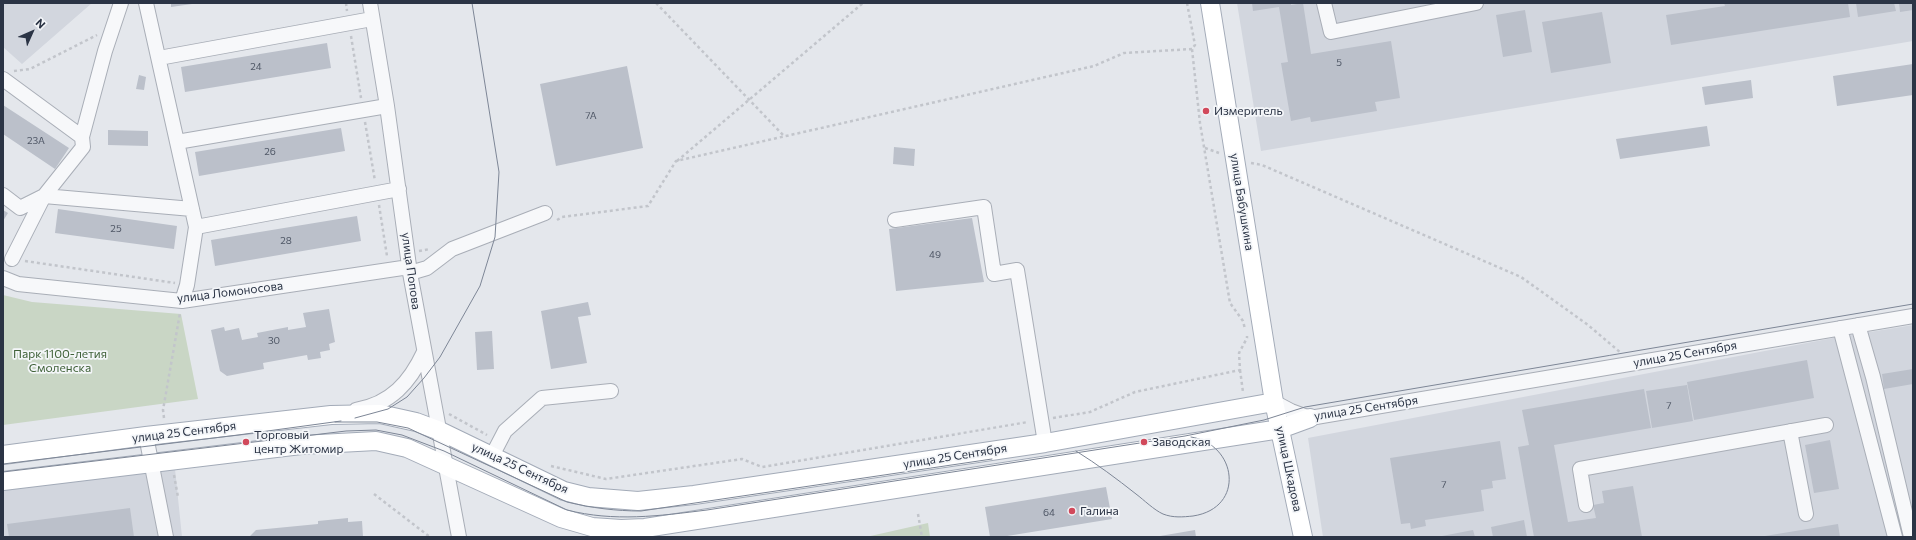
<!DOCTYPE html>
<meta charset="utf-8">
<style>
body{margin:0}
#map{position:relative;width:1916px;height:540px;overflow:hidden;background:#e4e7ec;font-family:Commissioner,sans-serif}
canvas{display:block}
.frame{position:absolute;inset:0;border:4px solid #2b3445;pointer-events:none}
.north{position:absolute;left:12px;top:12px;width:40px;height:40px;-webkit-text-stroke:3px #f4f6f9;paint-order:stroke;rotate:45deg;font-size:11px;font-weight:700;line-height:16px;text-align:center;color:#2b3445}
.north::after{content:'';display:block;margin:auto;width:14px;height:18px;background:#2b3445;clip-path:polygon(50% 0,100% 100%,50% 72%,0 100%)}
</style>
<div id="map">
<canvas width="1916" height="540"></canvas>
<div class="frame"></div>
<div class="north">N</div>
</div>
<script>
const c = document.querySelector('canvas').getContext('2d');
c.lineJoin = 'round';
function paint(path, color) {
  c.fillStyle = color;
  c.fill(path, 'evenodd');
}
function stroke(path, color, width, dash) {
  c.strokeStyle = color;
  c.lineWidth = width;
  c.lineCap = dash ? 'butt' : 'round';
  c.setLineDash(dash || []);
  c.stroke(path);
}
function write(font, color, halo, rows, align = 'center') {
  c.font = font + ' Commissioner,sans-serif';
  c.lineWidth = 3.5;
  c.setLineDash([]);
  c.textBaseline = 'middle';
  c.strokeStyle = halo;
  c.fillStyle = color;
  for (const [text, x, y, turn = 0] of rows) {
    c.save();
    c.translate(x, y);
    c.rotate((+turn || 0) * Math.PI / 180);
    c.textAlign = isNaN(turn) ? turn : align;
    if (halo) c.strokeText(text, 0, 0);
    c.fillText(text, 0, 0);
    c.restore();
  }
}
paint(new Path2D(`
 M3,3H92L22,64L3,47Z
 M1237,3H1913V41L1261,151Z
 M1913,325V537H1323L1308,438L1833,338Z
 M175,469L182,537H3V489Z`), '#d2d6de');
paint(new Path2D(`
 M3,295L32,302L181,314L198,399L3,425Z
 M928,523L930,537H866Z`), '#c9d6c5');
paint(new Path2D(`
 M171,3H192V4L171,7Z
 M1252,3H1291V5L1303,3L1311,54L1391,41L1400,98L1375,102L1377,111L1311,122L1310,117L1291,121L1281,63L1288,62L1279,7L1253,11Z
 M1724,3H1848L1850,17L1671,45L1666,15L1725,6Z
 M1856,3H1894L1896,11L1858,17Z
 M1899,3H1913V10L1900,12Z
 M1525,10L1532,52L1503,57L1496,15Z
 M1602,12L1611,63L1551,73L1542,22Z
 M327,43L331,68L185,92L181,67Z
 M1913,64V95L1837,106L1833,76Z
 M627,66L643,148L556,166L540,84Z
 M139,75L146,77L144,90L136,89Z
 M1751,80L1753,98L1705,105L1702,87Z
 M3,105L69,148L55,169L3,134Z
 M1707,126L1710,146L1620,159L1616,139Z
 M341,128L345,151L199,176L195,152Z
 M108,130L148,131V146L108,145Z
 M894,147L915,149L914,166L893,164Z
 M58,209L177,226L174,249L55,233Z
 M3,210L8,213L3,221Z
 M357,216L361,241L215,266L211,240Z
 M972,218L984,282L896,291L889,229Z
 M588,302L591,315L578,317L587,363L551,369L541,311Z
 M329,309L335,342L329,344L330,350L320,352L321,358L308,360L307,355L263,363L264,369L227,376L220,371L211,330L224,327L225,331L239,328L242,340L258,337L257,333L288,327V330L306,327L303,313Z
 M492,331L494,369L477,370L475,332Z
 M1807,360L1814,398L1694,420L1687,382Z
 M1913,369V384L1884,389L1882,374Z
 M1687,385L1693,421L1652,428L1646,391Z
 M1644,389L1651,428L1554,445L1568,522L1596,518L1593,505L1604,503L1602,491L1633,486L1642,537H1534L1518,447L1529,445L1522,410Z
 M1830,440L1839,489L1814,493L1805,445Z
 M1500,441L1506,479L1492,481L1493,488L1481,490L1484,511L1425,520L1426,526L1411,529L1410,523L1401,524L1390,458Z
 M1106,487L1112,519L1001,537H990L985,507Z
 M130,508L134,537H9L7,524Z
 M348,518V522L362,521L363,537H249L256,530L318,524V521Z
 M1524,520L1527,537H1493L1491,527Z
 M1838,524L1840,537H1765V536Z
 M1195,530L1196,537H1160V536Z
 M1473,530L1475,537H1442V536Z`), '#bbc0ca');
const minor = new Path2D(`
 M146,3L196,227L187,285L182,301
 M370,3L387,106L410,273L459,537
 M1324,3L1331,32L1476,3
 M159,58L372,19
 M3,79L82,137
 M177,142L387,106
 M3,195L20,208L44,196L192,209
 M895,220L984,207L994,274L1017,270L1045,443
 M196,227L399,189
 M12,259L44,196L83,147L82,137L105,51L121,3
 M410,273L427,268L452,249L545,213
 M3,278L18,284L182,301L409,267
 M1858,325L1873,377L1911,537
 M1840,328L1895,537
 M1274,402L1291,411L1310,418L1913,316
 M356,410C391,404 410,382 424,352
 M1790,431L1806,514
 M146,436L166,537
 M492,456L505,431L542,398L611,391
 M1586,505L1580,469L1826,425`);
const major = new Path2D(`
 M1210,3L1274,402L1303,537
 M3,455L146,436L331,415L380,414L416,422L440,431L564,491L588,497L638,501L694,495L1045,443L1274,402
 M3,481L301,445L376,441L407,448L561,518L592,527L621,529L645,528L1280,429L1310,418`);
stroke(minor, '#a9aeb7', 16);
stroke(major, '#a3abb8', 20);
stroke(new Path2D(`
 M346,3L347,11
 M656,3L785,137
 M1187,3L1195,45L1192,49L1200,123L1230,303L1243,321L1245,329
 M351,36L361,98
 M14,71L30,69L97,35
 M365,122L375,181
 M1205,148L1219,153
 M677,161L863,3
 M1251,163L1262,165L1521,277L1588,325L1621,353
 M379,205L387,256
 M557,220L562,217L648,206L676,161L1094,66L1124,53L1192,49
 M419,251L430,249
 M25,261L175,283
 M1240,370L1243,392
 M449,414L487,435
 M164,418L163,410L180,313
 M1053,418L1090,412L1135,392L1240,370L1239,353L1247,338V336
 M551,466L606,479L742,459L762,467L1028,422
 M174,475L178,497
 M374,494L430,537
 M918,514L922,537`), '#c2c5cb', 2.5, [3, 3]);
stroke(minor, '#f7f8fa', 14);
stroke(major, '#fff', 18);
stroke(new Path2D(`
 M355,418L388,409L407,397L424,378L440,357L480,286L495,237L499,172L472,3
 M335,422H377L408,428L567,502C592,508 616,511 641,511L992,459
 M1076,451C1097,464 1117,479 1136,494C1144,500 1154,510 1163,514C1173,518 1183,517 1193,516C1246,508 1237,444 1191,437
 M3,464L238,435L341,421
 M3,472L346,431L376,430L402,435L444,451L567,510C614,522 659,516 707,510L1185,436L1264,420L1305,407L1913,304`), '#7d8696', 1);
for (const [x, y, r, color] of [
 [1206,111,4,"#d1495b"],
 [246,442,4,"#d1495b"],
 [1144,442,4,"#d1495b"],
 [1072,511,4,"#d1495b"]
]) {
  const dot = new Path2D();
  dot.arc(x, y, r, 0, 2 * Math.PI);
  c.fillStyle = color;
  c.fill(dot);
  stroke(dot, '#f4f6f9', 1.5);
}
write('10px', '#4f5766', null, [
 ["5",1339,63],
 ["24",256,67],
 ["7А",591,116],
 ["23А",36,141],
 ["26",270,152],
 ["25",116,229],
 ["28",286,241],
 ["49",935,255],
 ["30",274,341],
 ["7",1669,406],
 ["7",1444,485],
 ["64",1049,513]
]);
write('12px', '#2b3445', '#f4f6f9', [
 ["Измеритель",1214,111],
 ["Торговый",254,435],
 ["центр Житомир",254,449],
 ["Заводская",1152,442],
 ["Галина",1080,511]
], 'left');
write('12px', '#2b3445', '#f4f6f9', [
 ["улица Бабушкина",1242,202,81],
 ["улица Попова",411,271,82],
 ["улица Ломоносова",230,292,-7],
 ["улица 25 Сентября",1685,354,-10],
 ["улица 25 Сентября",1366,408,-9],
 ["улица 25 Сентября",184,432,-7],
 ["улица 25 Сентября",955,456,-9],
 ["улица 25 Сентября",520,468,25],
 ["улица Шкадова",1289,469,78]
]);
write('12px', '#3f6138', '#f4f6f9', [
 ["Парк 1100-летия",60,354],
 ["Смоленска",60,368]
]);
</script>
